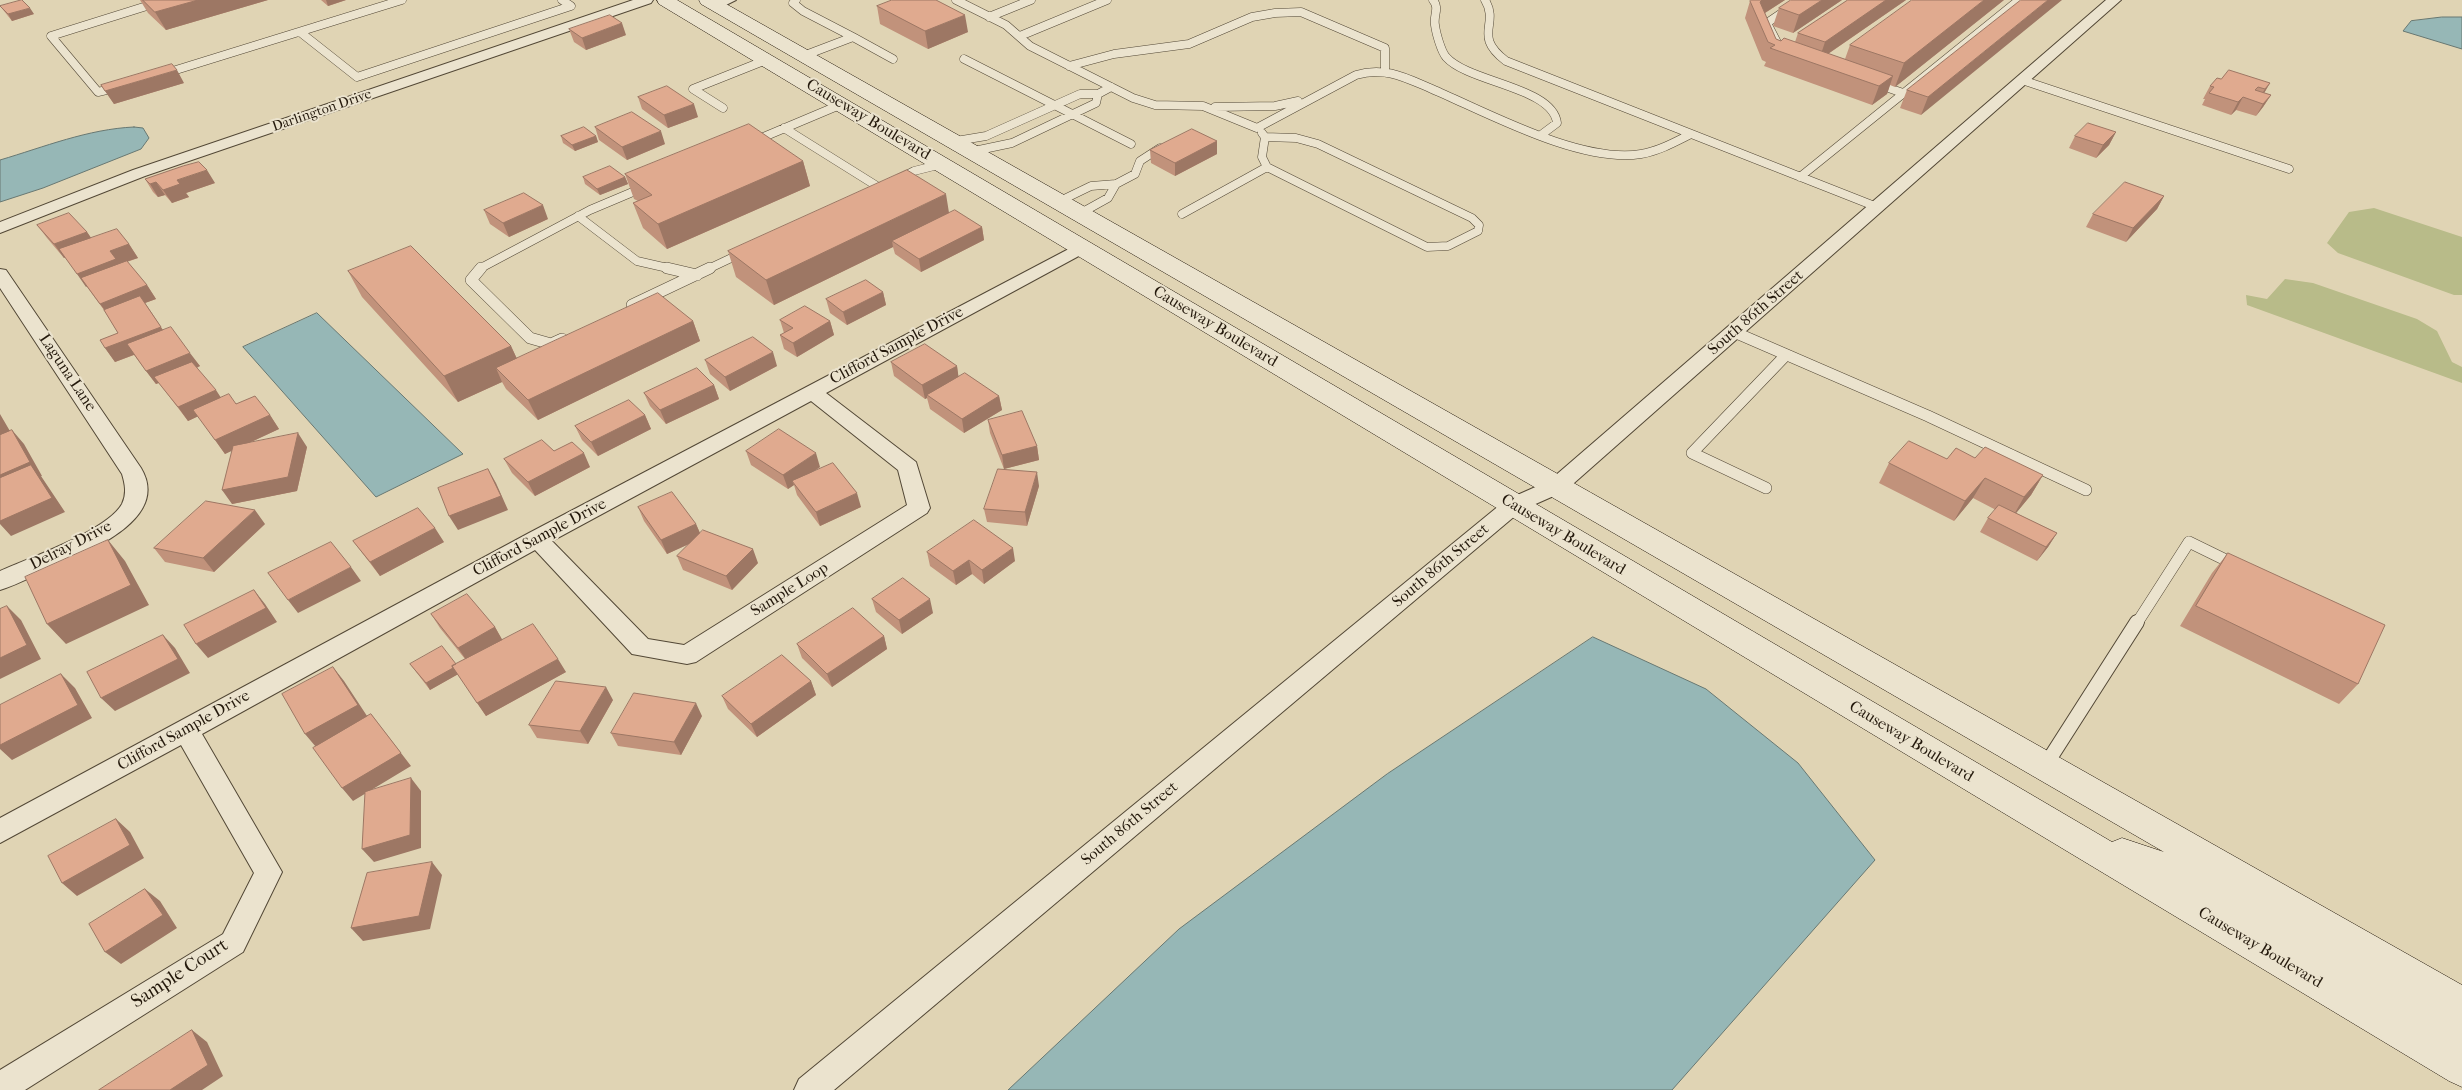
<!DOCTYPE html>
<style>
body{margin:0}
canvas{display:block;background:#e0d4b4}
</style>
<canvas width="2462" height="1090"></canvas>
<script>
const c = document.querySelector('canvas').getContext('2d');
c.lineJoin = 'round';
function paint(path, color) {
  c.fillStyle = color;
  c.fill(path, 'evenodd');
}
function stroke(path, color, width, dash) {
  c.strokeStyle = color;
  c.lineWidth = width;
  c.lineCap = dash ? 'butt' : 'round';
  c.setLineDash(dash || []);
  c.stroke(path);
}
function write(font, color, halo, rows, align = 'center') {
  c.font = font + ' "IM FELL French Canon",serif';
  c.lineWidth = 4;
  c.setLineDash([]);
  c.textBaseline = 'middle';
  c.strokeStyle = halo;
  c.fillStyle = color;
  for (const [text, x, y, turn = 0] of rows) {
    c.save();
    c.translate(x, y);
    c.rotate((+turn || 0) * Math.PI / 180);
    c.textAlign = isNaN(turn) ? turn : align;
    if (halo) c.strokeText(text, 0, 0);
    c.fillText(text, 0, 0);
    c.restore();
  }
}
paint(new Path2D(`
 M2374,208L2462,237V295H2454L2338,253L2327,243L2349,212Z
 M2285,279L2313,283L2417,319L2437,331L2452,362L2462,367V383L2247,305L2246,295L2267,299Z`), '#b8bb89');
const water = new Path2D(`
 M2442,17H2462V49L2403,31L2411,21Z
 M134,127L143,128L149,138L141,149L43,188L0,202V160C44,147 88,129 134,127Z
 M317,313L463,454L376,497L243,347Z
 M1593,637L1706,689L1798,763L1875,860L1672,1090H1008L1179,929L1387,774Z`);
paint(water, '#96b7b6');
stroke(water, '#687872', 1);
const serviceFar2 = new Path2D(`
 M796,0L793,3L803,11L853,37
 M956,0L1006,25L1030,46L1133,98L1155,105L1203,106L1257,128L1356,75C1385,66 1406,78 1432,89C1488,113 1581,164 1641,154C1659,151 1675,142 1691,134
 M1433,0C1440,8 1433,16 1435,25C1436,33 1441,51 1446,57C1469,83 1553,87 1557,123L1541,135
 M1485,0C1500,25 1472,35 1506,61L1877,207
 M989,17L1031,0
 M300,32L357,77L571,6L562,0
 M1020,36L1107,0
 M1784,51L1781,50L1767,23L1801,0
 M803,56L853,37L893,59
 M964,59L1131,144
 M1069,66L1114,54L1189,44L1252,17L1275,13L1301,12L1385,48V71
 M163,74L402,0
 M2022,80L2289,169
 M1874,83L1903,93
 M119,87L98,92L51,36L166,0
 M1215,107L1275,106L1298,101
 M723,108L693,89L766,60
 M784,128L880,188
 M1265,137L1296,138L1318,144L1472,218L1479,225L1478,231L1448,246L1427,247L1267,167
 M754,141L842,104
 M956,141L986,136L1080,94H1098L1111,87
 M974,151L1012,143L1096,103L1098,94
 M1800,177L2019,0
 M899,179L914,171L942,164
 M1060,201L1091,186L1116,184L1135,174L1140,161L1160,148
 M1081,213L1108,198L1116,184
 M1182,214L1267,167L1262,157L1265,137L1262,133
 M578,216L637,261L672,269
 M479,269L590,210L647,186
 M708,269L744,252`);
const serviceFar1 = new Path2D(`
 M481,268L471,280L530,338L551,344L562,339
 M667,268L697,275
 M632,305L710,268
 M1734,332L1928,416L2086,490
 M1766,488L1692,453L1786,355
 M2137,623L2189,542L2236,565`);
const service = new Path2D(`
 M2045,766L2137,622`);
const minor = new Path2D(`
 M633,0H653L651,3L145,176L0,233V222L133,170Z
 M716,0H736L720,8H710L708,5Z
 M2106,0H2121L1565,491L1522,510L834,1090H794L799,1079L1506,500L1549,481Z
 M1082,242L1088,243L1091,247L1088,251L826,393L916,462L930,508L927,513L696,662L687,664L632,654L535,550L202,734L282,872L243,952L25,1090H0V1070L223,934L254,873L181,745L0,843V818L529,533ZM811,401L898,470L907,505L684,645L648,639L552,541Z
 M0,269L6,270L141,468C171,518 91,550 57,565C38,573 20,584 0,590V571C29,558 107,531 122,504C127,494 125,484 122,474L0,288Z`);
const secondary = new Path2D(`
 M657,0H677L2112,842L2122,838L2164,852L701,4L699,0H719L2462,985V1087L2449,1081L659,4Z`);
stroke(serviceFar2, '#534836', 9);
stroke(serviceFar1, '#534836', 12);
stroke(service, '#534836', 16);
stroke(minor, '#534836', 2);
stroke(secondary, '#24190c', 1);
stroke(serviceFar2, '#ebe3ce', 8);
stroke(serviceFar1, '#ebe3ce', 11);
stroke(service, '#ebe3ce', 14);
paint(minor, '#ebe3ce');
paint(secondary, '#ebe3ce');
paint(new Path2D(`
 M140,0H268L166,30L148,13Z
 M321,0H346L328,6Z
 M1751,0H1785L1765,13L1776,39L1781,41L1795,42L1798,33L1848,0H1906L1828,54L1845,59L1850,45L2004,0L1895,87L1890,85L1887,94L1872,105L1764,66L1766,62L1762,60L1745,18L1750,1Z
 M1842,0L1793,33L1773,26L1779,8Z
 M2021,0L1921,115L1900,108L1907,90Z
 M0,6L34,14L12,21Z
 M877,6L968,32L928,49L880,24Z
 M569,29L626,35L586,50L574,42Z
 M2221,79L2270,83L2264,93L2271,95L2263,107L2256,116L2236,110L2231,115L2202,105L2205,99H2203L2210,86Z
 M184,83L114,104L101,85Z
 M638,97L698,117L668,128L642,109Z
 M595,127L665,144L627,160L599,140Z
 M2116,132L2109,145L2096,158L2069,148L2075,136Z
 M561,136H596L598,142L575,151L563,143Z
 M1217,141V154L1175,176L1151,163L1150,150Z
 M803,161L810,186L667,249L643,228L633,203L638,201L634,199L625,174Z
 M583,177H625L628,184L600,195L585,184Z
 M145,179L215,183L186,193L189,197L172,203L165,195L158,197L153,192Z
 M2164,196L2157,209L2126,242L2086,227L2093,214Z
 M484,210L548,219L509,237L490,224Z
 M949,213L982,227L984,240L921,272L895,254L893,247L774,305L736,277L728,251Z
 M37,225L87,232L91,238L129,244L138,258L127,262L147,285L156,299L145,303L163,330L200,366L197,368L221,398L270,415L279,429L249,443L307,447L297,491L232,504V450L225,454L198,416L188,421L159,383L156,384L134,355L115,362L105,348L118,333L104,310L65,257L64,258L47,238Z
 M348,271L511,346L517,359L693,321L700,341L538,420L506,389L502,382L458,402L362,297Z
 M883,292L886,305L847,325L830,313L826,299Z
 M780,320L830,321L834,335L797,357L784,349L780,335L784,333Z
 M705,360L777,366L730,391L710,374Z
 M891,362L957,366L958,376L999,396L1002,410L964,433L930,409L927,398L925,399L894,376Z
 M714,385L719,399L666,424L650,406L644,393Z
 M645,415L651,429L598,456L582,440L575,426Z
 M988,420L1037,446L1039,460L1004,469L990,433Z
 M554,451L590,467L535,496L512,473L504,459Z
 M746,451L820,467L811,473L861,507L820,526L797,495L794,485L788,489L751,465Z
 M1975,458L2043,475L2031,495L2016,513L2057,533L2048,547L2037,561L1980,532L1988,518L1996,510L1973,498L1954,521L1879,483L1889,463Z
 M1039,486L1027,526L987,522L984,509Z
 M638,507L696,524L700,533L758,563L732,590L683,570L677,556L689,544L667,554L644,521Z
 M265,524L214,572L165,562L154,548Z
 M353,541L444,542L380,576L363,554Z
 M927,552L1015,561L984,584L972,574L956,585L930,566Z
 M2228,553L2358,684L2339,704L2180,626L2212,573Z
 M872,599L933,613L902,634L876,612Z
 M431,614L495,627L502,640L566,672L486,716L458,674L430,690L410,664H456L465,659L440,628Z
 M884,636L887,649L832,687L802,658L797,644Z
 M811,681L816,695L757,737L728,709L722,696Z
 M613,700L588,744L537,738L529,725Z
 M702,716L681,755L618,746L611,733Z`), '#c1927b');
paint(new Path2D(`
 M198,0H268L166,30L155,12Z
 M326,0H346L328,6Z
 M1762,0H1785L1757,18L1760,2Z
 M1822,0H1842L1793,33L1799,15Z
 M1886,0H1906L1819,60L1825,42Z
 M1984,0H2004L1895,87L1904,63Z
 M2048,0H2062L1921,115L1928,97Z
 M30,8L34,14L12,21L8,14Z
 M965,15L968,32L928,49L925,31Z
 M622,23L626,35L586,50L582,38Z
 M177,70L184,83L114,104L105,91Z
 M1893,76L1887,94L1872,105L1879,86Z
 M2270,83L2263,95L2257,101L2265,89Z
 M2271,95L2263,107L2256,116L2263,104Z
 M2243,97L2236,110L2231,115L2238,102Z
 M694,104L698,117L668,128L664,115Z
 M661,131L665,144L627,160L622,147Z
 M2116,132L2109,145L2096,158L2103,145Z
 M596,136L598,142L575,151L572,145Z
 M1217,141V154L1175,176V163Z
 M803,161L810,186L667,249L658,224Z
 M207,170L215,183L186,193L189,197L172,203L163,190L177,180Z
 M625,177L628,184L600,195L597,189Z
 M156,182L165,195L158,197L150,184Z
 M946,194L950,219L892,241L893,247L774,305L766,280Z
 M2164,196L2157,209L2126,242L2133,228Z
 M543,205L548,219L509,237L503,223Z
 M982,227L984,240L921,272L919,259Z
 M87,232L96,245L64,258L54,244Z
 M129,244L138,258L119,264L86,287L77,274L110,251Z
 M147,285L156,299L145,303L170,341L115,362L105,348L161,327L110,317L100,304Z
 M883,292L886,305L847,325L843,312Z
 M693,321L700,341L538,420L528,400Z
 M830,321L834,335L797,357L793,343Z
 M511,346L523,372L496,368L502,382L458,402L444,376Z
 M773,352L777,366L730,391L725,377Z
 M190,353L200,366L156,384L146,371Z
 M957,366L959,380L927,395V398L925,399L922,385Z
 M714,385L719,399L666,424L660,410Z
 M216,390L225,404L188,421L178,407Z
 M999,396L1002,410L964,433L962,419Z
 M0,414L14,438L0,444Z
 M270,415L279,429L225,454L215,440Z
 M645,415L651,429L598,456L591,442Z
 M12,430L24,444L42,476H41L65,512L11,536L0,524V475Z
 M298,433L307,447L297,491L232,504L222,490Z
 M1037,446L1039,460L1004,469L1002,455Z
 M584,453L590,467L535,496L528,482Z
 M816,453L820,467L795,484L792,481L794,485L788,489L783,475Z
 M488,469L496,483L508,510L458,530L449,516Z
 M1037,472L1039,486L1027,526L1025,512Z
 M2043,475L2031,495L2012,518L2024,497Z
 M1985,478L1973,498L1954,521L1965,501Z
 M857,493L861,507L820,526L816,512Z
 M255,510L265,524L214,572L203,558Z
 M696,524L702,538L667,554L661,540Z
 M435,528L444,542L380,576L370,562Z
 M2057,533L2048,547L2037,561L2046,547Z
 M108,540L125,561L149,605L66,644L47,624Z
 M1013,548L1015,561L984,584L982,570Z
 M753,549L758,563L732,590L726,576Z
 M969,560L972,574L956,585L953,571Z
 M351,567L361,581L298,613L288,600Z
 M254,590L265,604L277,622L208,658L196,644Z
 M930,599L933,613L902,634L899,620Z
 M7,606L21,620L41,659L0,679V658Z
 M495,627L503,641L467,661L458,648Z
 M163,635L175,648L190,673L115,711L101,698Z
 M884,636L887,649L832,687L827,674Z
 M558,659L566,672L486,716L477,703Z
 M457,665L462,672L430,690L426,683Z
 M333,667L344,681L369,719L316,747L305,734Z
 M61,674L75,688L92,718L12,760L0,749V745Z
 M811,681L816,695L757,737L751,724Z
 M606,687L613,700L588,744L580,731Z
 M696,703L702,716L681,755L674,742Z
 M371,714L411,766L353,801L342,788Z
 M411,778L421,791V848L374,862L362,849Z
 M116,819L130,832L144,858L77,896L62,883Z
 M432,862L442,875L430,929L363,941L351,928Z
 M145,889L160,901L177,928L121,964L105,952Z
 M192,1030L207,1042L223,1076L202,1090H170Z`), '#9d7764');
const building = new Path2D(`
 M22,0L30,8L8,14L0,6Z
 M143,0H198L155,12Z
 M892,0H936L965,15L925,31L877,6Z
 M1751,0H1762L1760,2L1776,39L1781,41L1784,38L1893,76L1879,86L1770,48L1775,45L1768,42L1750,1Z
 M1791,0H1822L1799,15L1779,8Z
 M1848,0H1886L1825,42L1798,33Z
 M1912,0H1984L1904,63L1850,45Z
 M2021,0H2048L1928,97L1907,90Z
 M610,15L622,23L582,38L569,29Z
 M172,64L177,70L105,91L101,85Z
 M2229,70L2270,83L2265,89L2258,87L2255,90L2271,95L2263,104L2243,97L2238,102L2209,93L2214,87L2210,86L2217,78L2221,79Z
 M667,86L694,104L664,115L638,97Z
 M632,112L661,131L622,147L595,127Z
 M2088,123L2116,132L2103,145L2075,136Z
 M749,124L803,161L658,224L633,203L652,195L625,174Z
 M584,127L596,136L572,145L561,136Z
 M1192,129L1217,141L1175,163L1150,150Z
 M199,162L207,170L177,180L180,184L163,190L156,182L150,184L145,179L183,166Z
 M610,166L625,177L597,189L583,177Z
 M907,170L946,194L766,280L728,251Z
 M2125,182L2164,196L2133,228L2093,214Z
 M524,193L543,205L503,223L484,210Z
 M955,210L982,227L919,259L892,241Z
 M69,213L87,232L54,244L37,225Z
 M117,229L129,244L110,251L116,259L77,274L59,249Z
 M411,246L511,346L444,376L348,271Z
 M127,261L147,285L100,304L81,278Z
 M866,280L883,292L843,312L826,299Z
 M658,293L693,321L528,400L496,368Z
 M140,296L161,327L105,348L100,340L118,333L104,310Z
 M805,306L830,321L793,343L780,335L793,328L780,320Z
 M171,327L190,353L146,371L127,344Z
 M753,337L773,352L725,377L705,360Z
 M925,344L957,366L922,385L891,362Z
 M192,362L216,390L178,407L154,377Z
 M697,368L714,385L660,410L644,393Z
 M965,373L999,396L962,419L927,395Z
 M229,394L236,404L255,396L270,415L215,440L193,410Z
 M629,400L645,415L591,442L575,426Z
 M1022,411L1037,446L1002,455L988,420Z
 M779,429L816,453L783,475L746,451Z
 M12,430L30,462L0,475V435Z
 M298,433L288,477L222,490L233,446Z
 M542,440L554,451L572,442L584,453L528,482L504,459Z
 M1909,441L1947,459L1956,448L1975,458L1985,447L2043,475L2024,497L1985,478L1965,501L1889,463Z
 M833,463L857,493L816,512L792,481Z
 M31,465L52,498L0,521V478Z
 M488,469L501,496L449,516L438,488Z
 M998,469L1037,472L1025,512L984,509Z
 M672,492L696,524L661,540L638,507Z
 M206,501L255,510L203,558L154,548Z
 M1999,505L2057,533L2046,547L1988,518Z
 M418,508L435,528L370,562L353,541Z
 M974,520L1013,548L982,570L969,560L953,571L927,552Z
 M703,530L753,549L726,576L677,556Z
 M108,540L131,585L47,624L25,577Z
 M331,542L351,567L288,600L268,573Z
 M2228,553L2385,625L2358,684L2196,606Z
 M903,578L930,599L899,620L872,599Z
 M254,590L266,608L196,644L184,625Z
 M467,594L495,627L458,648L431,614Z
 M7,606L27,645L0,658V609Z
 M853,608L884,636L827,674L797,644Z
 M533,624L558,659L477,703L452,666Z
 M163,635L178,659L101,698L87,672Z
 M442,646L456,664L452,666L453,668L426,683L410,664Z
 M782,655L811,681L751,724L722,696Z
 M333,667L358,705L305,734L282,694Z
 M61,674L78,705L0,745V705Z
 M556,681L606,687L580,731L529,725Z
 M634,693L696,703L674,742L611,733Z
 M371,714L401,753L342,788L313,748Z
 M411,778L410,835L362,849L365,792Z
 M116,819L130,845L62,883L48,856Z
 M432,862L419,916L351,928L367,873Z
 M145,889L163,915L105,952L89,924Z
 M192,1030L208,1065L170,1090H99Z`);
paint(building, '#e0aa8f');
stroke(building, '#9d7764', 1);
write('14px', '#24190c', '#ebe3ce', [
 ["Darlington Drive",322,111,-19]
]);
write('16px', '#24190c', '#ebe3ce', [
 ["Causeway Boulevard",868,120,31],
 ["South 86th Street",1756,313,-41],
 ["Causeway Boulevard",1215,327,31],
 ["Clifford Sample Drive",897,346,-28],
 ["Laguna Lane",67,373,56],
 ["Causeway Boulevard",1563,535,31],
 ["Clifford Sample Drive",540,538,-28],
 ["Delray Drive",71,546,-27],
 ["South 86th Street",1441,566,-40],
 ["Sample Loop",790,590,-32],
 ["Clifford Sample Drive",184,731,-29],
 ["Causeway Boulevard",1911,742,31],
 ["South 86th Street",1130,824,-40],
 ["Causeway Boulevard",2260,948,31]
]);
write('19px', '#24190c', '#ebe3ce', [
 ["Sample Court",180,974,-33]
]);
</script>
